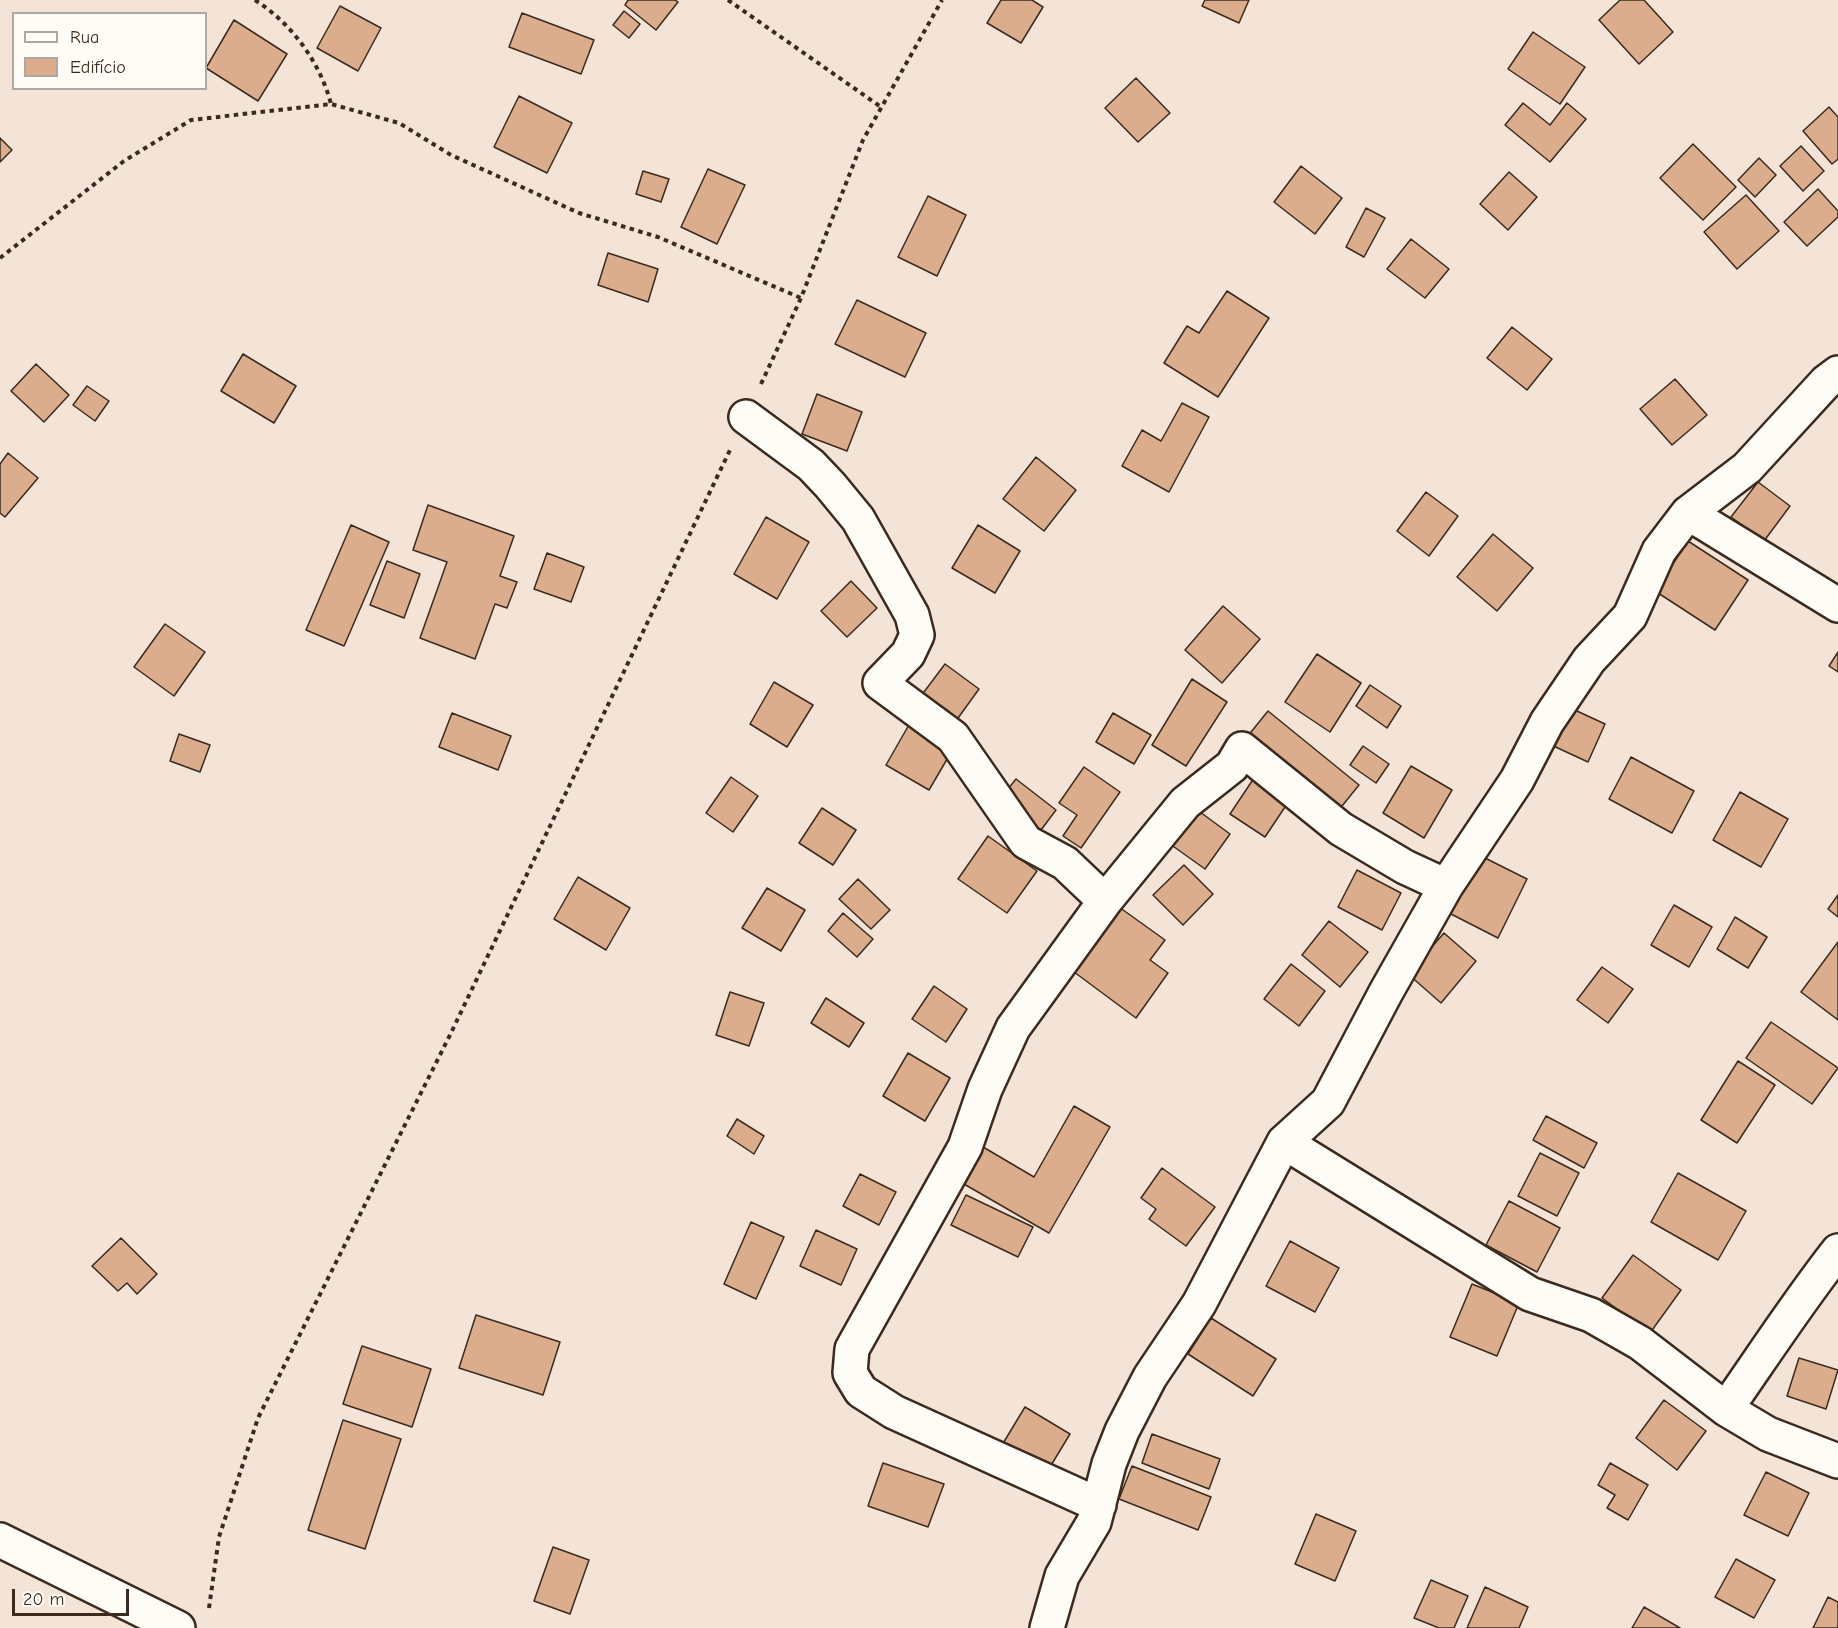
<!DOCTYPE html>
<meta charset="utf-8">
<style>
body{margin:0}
#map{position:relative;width:1838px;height:1628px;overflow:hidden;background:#f3e4d7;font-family:"Comic Neue",sans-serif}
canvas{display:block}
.legend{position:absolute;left:12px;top:12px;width:195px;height:78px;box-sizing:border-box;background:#fdfcf7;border:2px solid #afa8a0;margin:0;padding:8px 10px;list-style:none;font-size:18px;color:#3b2a1e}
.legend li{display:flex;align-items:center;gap:12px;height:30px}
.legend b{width:30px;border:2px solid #afa8a0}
.scale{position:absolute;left:12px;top:1589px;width:117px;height:27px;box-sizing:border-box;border:3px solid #3b2a1e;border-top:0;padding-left:8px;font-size:18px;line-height:21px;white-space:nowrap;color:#3b2a1e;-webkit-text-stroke:4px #fdfcf7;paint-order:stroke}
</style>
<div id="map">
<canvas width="1838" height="1628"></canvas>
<ul class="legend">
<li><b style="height:8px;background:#fdfcf7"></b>Rua</li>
<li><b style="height:16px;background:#dbad8d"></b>Edifício</li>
</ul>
<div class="scale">20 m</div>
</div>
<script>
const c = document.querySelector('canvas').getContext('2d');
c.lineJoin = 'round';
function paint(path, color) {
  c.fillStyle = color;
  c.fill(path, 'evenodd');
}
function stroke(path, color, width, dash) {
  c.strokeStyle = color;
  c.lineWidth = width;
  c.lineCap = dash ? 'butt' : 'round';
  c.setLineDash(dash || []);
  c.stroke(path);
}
const building = new Path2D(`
 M628,0H675L678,2L656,30L625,5Z
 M1001,0H1032L1043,7L1021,43L987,23Z
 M1205,0H1249L1239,23L1202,6Z
 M1620,0H1644L1673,32L1639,64L1599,20Z
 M340,6L381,28L358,71L317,48Z
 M624,11L640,24L629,38L613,25Z
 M522,13L594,40L581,74L509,47Z
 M234,20L287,54L258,101L206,68Z
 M1533,32L1585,67L1560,104L1508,69Z
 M1136,78L1170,113L1138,142L1105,108Z
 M519,96L572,123L547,173L494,147Z
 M1523,103L1550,125L1567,103L1586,119L1550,162L1505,125Z
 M1829,107L1838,117V159L1832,164L1803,131Z
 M0,138L12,150L0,162Z
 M1693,144L1736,187L1703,220L1660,178Z
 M1801,146L1824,171L1803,191L1780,166Z
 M1759,158L1776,175L1755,197L1738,180Z
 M1301,166L1342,198L1315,234L1274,202Z
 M708,169L745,185L717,244L681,227Z
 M643,171L669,179L661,202L636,194Z
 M1509,172L1537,197L1508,230L1480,204Z
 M1818,189L1838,211V217L1807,246L1784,222Z
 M1746,195L1779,231L1737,269L1704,232Z
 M928,196L966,215L937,276L898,257Z
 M1366,208L1385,218L1364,257L1346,247Z
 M1411,239L1449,269L1425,298L1387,269Z
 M608,253L658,269L648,302L598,285Z
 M1227,291L1269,318L1218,397L1164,363L1187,326L1199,333Z
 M857,300L926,333L905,377L835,344Z
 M1512,327L1552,359L1527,390L1487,358Z
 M243,354L296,386L274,423L221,391Z
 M36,364L69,395L44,422L11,391Z
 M1675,379L1707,415L1672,445L1640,409Z
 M87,386L109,401L95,421L73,405Z
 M817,394L862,412L847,451L802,434Z
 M1182,403L1209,417L1169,492L1122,466L1142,430L1161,441Z
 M8,453L38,478L5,517L0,513V464Z
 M1036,457L1076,490L1044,531L1003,499Z
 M1758,482L1790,506L1764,541L1731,517Z
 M1426,492L1458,516L1429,556L1397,531Z
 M428,505L514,536L500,576L517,582L507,608L495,604L475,659L420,638L447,562L413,550Z
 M766,517L809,542L777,599L734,574Z
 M351,525L389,542L344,646L306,630Z
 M978,525L1020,551L995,593L952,568Z
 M1493,534L1533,568L1497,611L1457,577Z
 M1688,541L1748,580L1715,630L1655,591Z
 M547,553L584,567L571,602L534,589Z
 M387,561L420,574L404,618L370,605Z
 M851,581L877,608L847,637L821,611Z
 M1223,606L1260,639L1222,683L1185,650Z
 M165,624L205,652L174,696L134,667Z
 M1838,652V672L1829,666Z
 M1317,654L1361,683L1330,732L1285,702Z
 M945,664L979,689L953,725L918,700Z
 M1192,679L1227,702L1186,766L1152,745Z
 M774,682L813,705L787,747L750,724Z
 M1370,685L1401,706L1387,728L1356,706Z
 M1564,705L1605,724L1588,762L1547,743Z
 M1268,711L1359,785L1338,811L1247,737Z
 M452,713L511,736L498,770L439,747Z
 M1113,713L1151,735L1134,764L1096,742Z
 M910,723L953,749L929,790L886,765Z
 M179,734L210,745L200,772L170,761Z
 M1363,746L1389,764L1376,783L1350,765Z
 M1631,757L1694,791L1672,833L1609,799Z
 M1411,766L1452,790L1424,838L1383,813Z
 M1084,767L1120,792L1081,848L1063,836L1077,815L1059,803Z
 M731,777L758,796L733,832L706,813Z
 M1254,778L1289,801L1265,837L1230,814Z
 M1016,779L1056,810L1041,830L1000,799Z
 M1740,792L1788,819L1761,867L1713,840Z
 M822,808L856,830L833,865L799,843Z
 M1196,809L1230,834L1205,869L1170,844Z
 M988,836L1037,871L1007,913L958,879Z
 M1477,854L1527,879L1498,938L1449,913Z
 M1184,865L1213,894L1183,925L1153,895Z
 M1357,870L1401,893L1382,930L1338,907Z
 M578,877L630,908L606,950L554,919Z
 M858,879L890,910L871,929L839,899Z
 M767,888L805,910L781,951L742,928Z
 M1838,895V917L1828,909Z
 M1112,902L1165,940L1150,960L1168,973L1136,1018L1066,966Z
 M1674,905L1712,927L1689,967L1651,945Z
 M843,913L873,939L857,957L828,931Z
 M1735,917L1767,937L1748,968L1717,949Z
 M1329,921L1368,952L1340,987L1302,955Z
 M1444,933L1476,961L1441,1003L1408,974Z
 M1838,942V1020L1801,992Z
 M1291,964L1325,991L1299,1026L1264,999Z
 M1602,967L1633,989L1608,1023L1577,1000Z
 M934,986L967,1009L946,1042L912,1019Z
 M730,992L764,1003L749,1046L716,1035Z
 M826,998L864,1023L849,1047L811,1023Z
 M1771,1022L1838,1068L1812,1104L1746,1058Z
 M908,1053L950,1078L925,1121L883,1096Z
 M1738,1061L1775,1085L1737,1143L1701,1120Z
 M1074,1106L1110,1127L1049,1233L957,1180L978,1144L1034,1177Z
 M1546,1116L1597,1143L1584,1168L1533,1140Z
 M737,1119L764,1136L754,1154L727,1136Z
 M1540,1153L1579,1173L1557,1216L1518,1196Z
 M1162,1168L1215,1207L1186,1246L1149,1219L1156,1209L1141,1198Z
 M1678,1173L1746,1211L1718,1260L1651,1222Z
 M860,1174L896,1192L879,1225L843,1206Z
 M966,1195L1033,1227L1018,1257L951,1225Z
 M1509,1201L1560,1228L1537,1272L1486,1245Z
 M751,1222L784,1237L756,1299L724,1284Z
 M816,1230L857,1249L841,1285L800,1266Z
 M121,1238L157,1274L137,1294L127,1283L118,1291L92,1266Z
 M1290,1241L1339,1268L1315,1312L1266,1286Z
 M1633,1255L1681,1290L1650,1333L1602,1298Z
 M1472,1284L1519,1303L1497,1356L1450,1337Z
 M476,1315L560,1342L543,1395L459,1368Z
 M1211,1318L1276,1359L1253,1396L1188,1354Z
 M362,1346L431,1369L412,1427L343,1404Z
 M1799,1358L1838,1370L1826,1409L1787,1396Z
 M1664,1400L1706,1431L1677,1470L1636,1438Z
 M1025,1407L1070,1434L1047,1472L1002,1445Z
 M343,1420L401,1439L365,1549L308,1530Z
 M1152,1434L1220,1459L1209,1489L1142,1463Z
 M883,1463L944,1484L928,1527L868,1506Z
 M1610,1463L1648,1485L1628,1520L1607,1508L1615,1495L1598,1485Z
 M1132,1466L1211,1497L1198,1530L1119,1499Z
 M1766,1472L1809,1493L1788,1536L1744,1515Z
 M1316,1514L1356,1531L1335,1581L1295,1564Z
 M553,1547L589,1560L570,1614L534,1601Z
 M1736,1559L1775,1580L1754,1618L1715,1597Z
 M1431,1580L1468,1596L1454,1628H1439L1414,1618Z
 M1485,1587L1528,1607L1519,1628H1467Z
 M1828,1597L1838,1602V1628H1813Z
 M1644,1607L1680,1628H1632Z`);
paint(building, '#dbad8d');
stroke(building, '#3b2a1e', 1.5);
const street = new Path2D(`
 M746,417L811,465L830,485L858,519L912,615L917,635L908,654L880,683L953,737L1026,842L1065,863L1105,901
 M1688,513L1838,605
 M1284,1142L1530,1294L1591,1315L1640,1343L1726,1409L1768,1434L1838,1461
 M1726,1409C1763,1356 1798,1302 1838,1251
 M1099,1505L894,1412L861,1391L850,1373L852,1349L965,1147L985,1089L1013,1028L1105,901L1185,803L1232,766L1242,749L1341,829L1405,867L1446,886
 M1047,1628L1062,1576L1094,1522L1109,1464L1122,1431L1150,1377L1199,1304L1284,1142L1328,1102L1386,992L1446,886L1517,780L1547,722L1589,660L1630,616L1659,551L1688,513L1747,468L1826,382L1838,373`);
const secondary = new Path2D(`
 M0,1540L178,1628`);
stroke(street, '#3b2a1e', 38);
stroke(secondary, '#3b2a1e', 38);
stroke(new Path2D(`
 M255,0C292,24 320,62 331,104
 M728,0L881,107
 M0,258L124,161L191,120L331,104L399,123L451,155L579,213L658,237L801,298
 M761,384L801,298L863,140L942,0
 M209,1608L219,1537L258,1418L450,1035L730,450`), '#3b2a1e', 4, [4.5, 4.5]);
stroke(street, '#fdfcf7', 33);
stroke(secondary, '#fdfcf7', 33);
</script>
